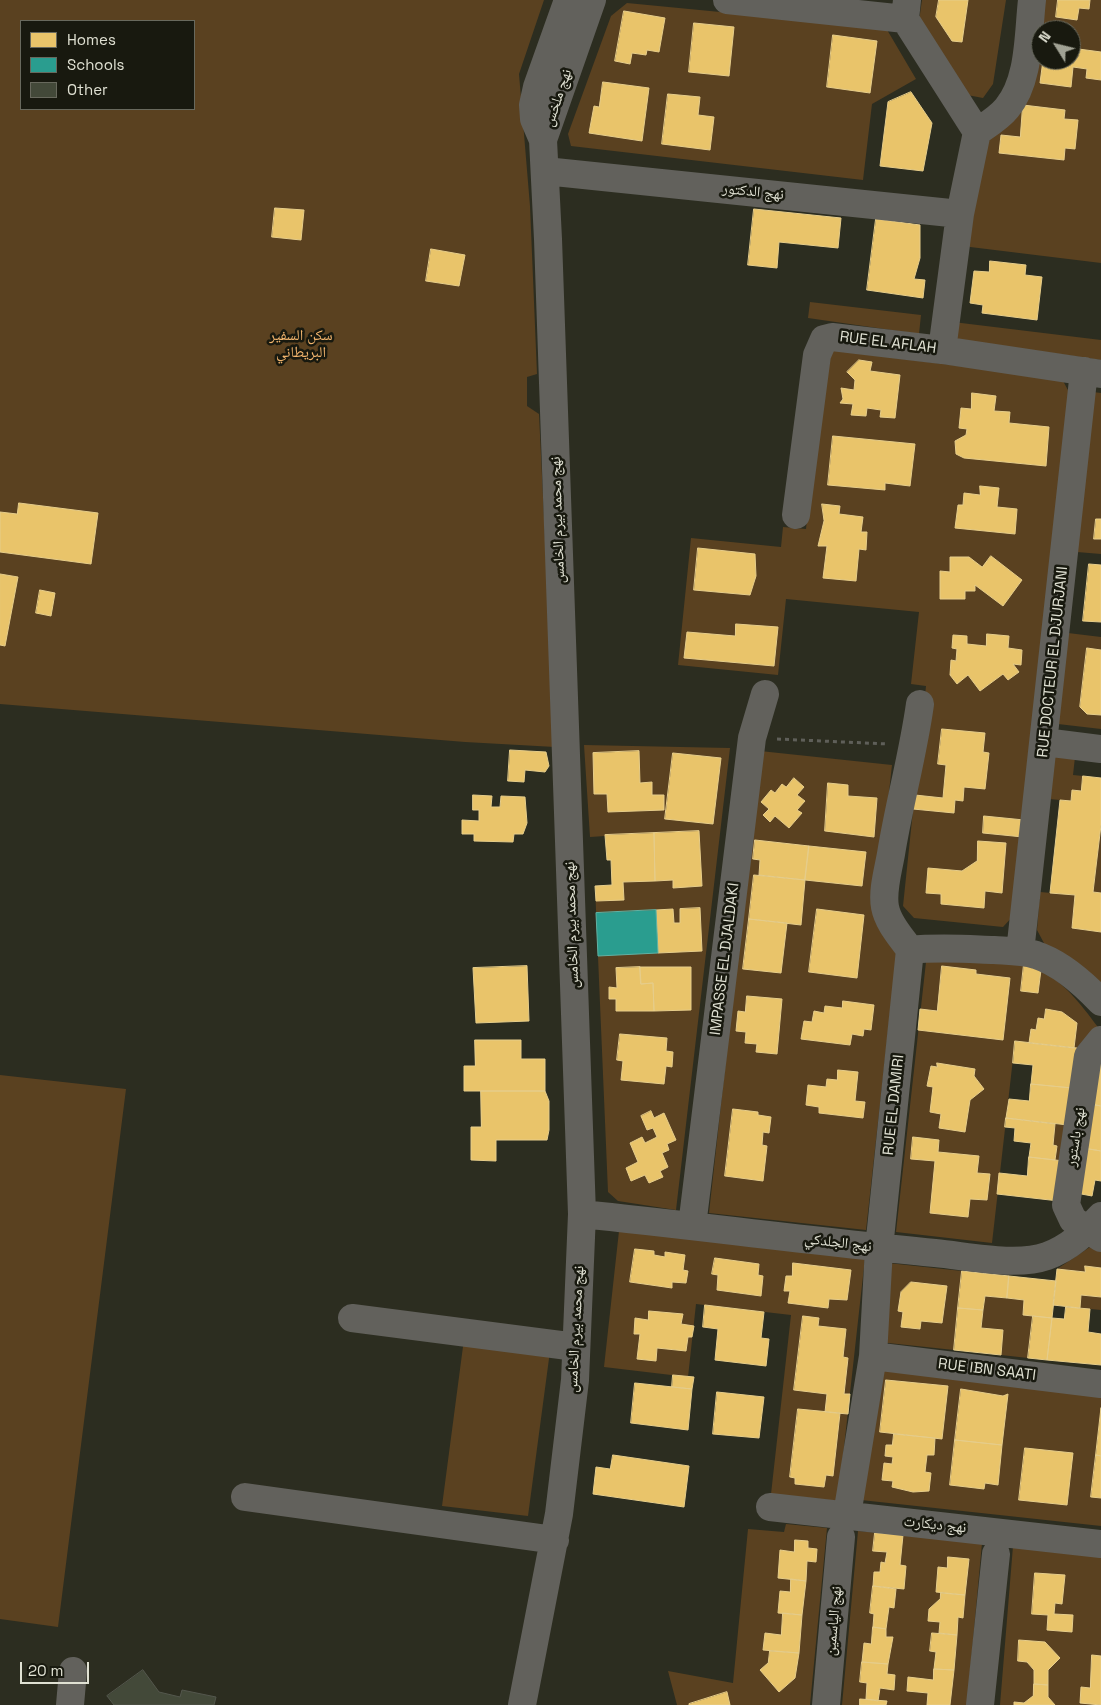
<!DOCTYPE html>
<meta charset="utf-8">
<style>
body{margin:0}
#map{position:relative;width:1101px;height:1705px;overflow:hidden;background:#2c2d20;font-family:"Space Grotesk",sans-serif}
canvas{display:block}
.legend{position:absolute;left:20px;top:20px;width:175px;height:90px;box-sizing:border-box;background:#18190f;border:1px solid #68695d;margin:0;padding:6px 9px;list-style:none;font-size:15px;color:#e0e1d3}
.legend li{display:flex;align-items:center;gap:10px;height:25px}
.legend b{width:25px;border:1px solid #68695d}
.north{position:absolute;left:1031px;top:20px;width:50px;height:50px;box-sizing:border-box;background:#18190f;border:1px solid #68695d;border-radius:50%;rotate:306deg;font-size:14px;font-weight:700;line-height:20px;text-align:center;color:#e0e1d3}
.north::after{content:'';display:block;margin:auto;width:18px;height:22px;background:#a1a294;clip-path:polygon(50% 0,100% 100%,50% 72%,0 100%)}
.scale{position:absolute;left:20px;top:1662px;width:69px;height:22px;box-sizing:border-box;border:2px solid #e0e1d3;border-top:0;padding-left:6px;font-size:15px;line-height:18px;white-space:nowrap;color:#e0e1d3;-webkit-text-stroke:4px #18190f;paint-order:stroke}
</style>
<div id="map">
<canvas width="1101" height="1705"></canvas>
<ul class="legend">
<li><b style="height:14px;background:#e9c46a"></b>Homes</li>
<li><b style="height:14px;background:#2a9d8f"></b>Schools</li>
<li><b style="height:14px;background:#434939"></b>Other</li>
</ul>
<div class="north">N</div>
<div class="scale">20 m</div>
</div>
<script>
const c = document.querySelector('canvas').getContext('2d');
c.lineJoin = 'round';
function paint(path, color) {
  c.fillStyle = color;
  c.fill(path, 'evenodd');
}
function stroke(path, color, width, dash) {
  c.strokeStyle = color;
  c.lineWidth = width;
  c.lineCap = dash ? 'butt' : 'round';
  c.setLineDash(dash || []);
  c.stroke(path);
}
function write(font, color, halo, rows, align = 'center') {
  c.font = font + ' "Space Grotesk","Noto Naskh Arabic",sans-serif';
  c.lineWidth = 5;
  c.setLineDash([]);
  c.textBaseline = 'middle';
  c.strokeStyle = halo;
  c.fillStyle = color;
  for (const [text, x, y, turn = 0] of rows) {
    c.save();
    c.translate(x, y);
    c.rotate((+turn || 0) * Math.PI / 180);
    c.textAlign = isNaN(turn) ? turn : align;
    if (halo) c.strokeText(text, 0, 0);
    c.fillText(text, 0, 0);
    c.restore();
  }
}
paint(new Path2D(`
 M0,0H544L519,74L530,206L537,374L527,377V406L539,414L555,747L465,742L0,704ZM21,21H194V109H21Z
 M922,0H1006L993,84L983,98L962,94L919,21Z
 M1039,0H1101V263L962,246L972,168L995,131ZM1041,30H1071V60H1041Z
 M627,3L886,28L916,79L872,104L863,180L571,146L568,134L611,16Z
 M810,302L921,315L919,334L808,318Z
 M953,322L1101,340V360L951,339Z
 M825,349L1062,379L1070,394L1014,915L1003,927L914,918L903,906L926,686L911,684L919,612L786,599L778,675L678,665L691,538L781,547L783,527L806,529Z
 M1093,392L1101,393V554L1077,552Z
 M1068,633L1101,637V729L1058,724Z
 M584,745L730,748L676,1210L618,1201L608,1192L595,886L612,885L611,860H607L605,836L590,837Z
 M760,751L892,765L876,909L898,942L866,1230L709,1213Z
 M1054,755L1075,757L1073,775L1083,776L1081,791L1072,790L1071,801L1049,799Z
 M1101,825V893L1093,892Z
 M1040,892L1075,895L1072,928L1101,932V985L1045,945L1037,930Z
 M927,953C955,956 1019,958 1041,970C1066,984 1084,1008 1100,1030L1077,1048L1015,1041L992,1243L896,1232Z
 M0,1075L126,1089L58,1627L0,1619Z
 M1055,1124L1068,1125L1064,1161L1055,1160L1057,1146L1053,1145Z
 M619,1231L865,1258L838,1501L771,1494L791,1315L696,1304L688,1377L604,1367Z
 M1093,1245L1101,1251V1268L1086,1266L1085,1272L1057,1269Z
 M888,1263L962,1271L954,1350L879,1342Z
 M1081,1295L1101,1297V1310L1080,1308Z
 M985,1296L1024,1300L1023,1315L1033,1316L1028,1358L1001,1355L1003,1330L981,1328Z
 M464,1339L550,1351L528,1516L442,1506Z
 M876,1366L1101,1390V1526L861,1500Z
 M786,1524L827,1528L810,1705H677L668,1671L733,1683L748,1529L784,1532Z
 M858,1531L982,1543L967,1705H842Z
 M1013,1546L1101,1554V1705H1000Z`), '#5a4120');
const homes = new Path2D(`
 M939,0H968L962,42L952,41L936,17Z
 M1058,0H1090L1089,9L1079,8L1077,20L1056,17Z
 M624,11L665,18L659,52L647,50L646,55L632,53L630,64L615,61Z
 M694,23L734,27L729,76L689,72Z
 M833,35L877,41L870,93L827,87Z
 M1071,48L1101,52V80L1086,78L1087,69L1073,67L1071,87L1040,83L1043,60H1071Z
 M603,82L649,88L642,141L589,133L594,106L599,107Z
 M911,92L932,123L923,171L880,166L888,102Z
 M668,94L700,97L698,115L714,117L710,150L662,144Z
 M1023,105L1065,110L1064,119L1078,120L1075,149L1065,148L1064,160L999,153L1001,135L1020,137Z
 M275,208L304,210L301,240L272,237Z
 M754,209L841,218L838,248L779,242L777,268L748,265Z
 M876,219L920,225V258L914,279L925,280L923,298L867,290Z
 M431,249L465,255L459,286L426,281Z
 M990,261L1026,265L1025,275L1042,277L1037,320L982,313L983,305L970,303L974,271L989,272Z
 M859,360L872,362L870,371L900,375L895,418L880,417L881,410L867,408L866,416L851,415L853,404L840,403L843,399L841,388L854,390L855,380L847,372Z
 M972,393L996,396L994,411L1010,412L1009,423L1049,427L1046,466L964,458L956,454L955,441L966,435L967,429L959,428L961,408L971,409Z
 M833,436L915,444L910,486L885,483V490L828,485Z
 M980,486L999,488L997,507L1017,509L1015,534L955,528L958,505H963L964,493L980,495Z
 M19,503L98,513L91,564L0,552V512L17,514Z
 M822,504L840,506L839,514L863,517L861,532H867L866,550L859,549L856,581L823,578L827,546H818L824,521Z
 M1096,519H1101V539H1094Z
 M698,548L755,554L756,576L750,595L694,590Z
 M991,556L1022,580L1003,606L975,585V591H965V599H940V571L950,572V557H969L982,567Z
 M1089,564L1101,565V622L1083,621Z
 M0,574L18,577L5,646L0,645Z
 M40,590L55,593L51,616L36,613Z
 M736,624L778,627L774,666L684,658L687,632L735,636Z
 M987,634L1009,636L1008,648L1022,650L1021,665L1013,664L1019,672L1008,680L1003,674L980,691L968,675L957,684L950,675L951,660L956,661L957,649L952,648L953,635L967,636V644L986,646Z
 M1087,648L1101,650V715L1087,714L1080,707Z
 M942,729L985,733L983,752L989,753L985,789L964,787L963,801L955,800L954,813L913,809L915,795L943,798L946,765L938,764Z
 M510,750L546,752L549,766L545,772L525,770L524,782L508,781Z
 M639,751L640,783L652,782V795H664V810L608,812L607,794H594L593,753Z
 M673,753L721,758L713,824L665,819Z
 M1083,776L1101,778V825L1093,892L1101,893V932L1072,928L1075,895L1050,893L1060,800L1071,801L1072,790L1081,791Z
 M794,778L804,787L797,795L805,801L797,810L802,813L789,828L775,816L770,822L763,815L769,809L761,802L771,790L775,793L782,784L786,787Z
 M828,783L848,785V796L877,798L874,837L825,831Z
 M473,795L492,796L491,807H500L501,796L525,797L527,823L523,834H514L513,842L474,841V834H462V820L479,821V810H473Z
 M984,816L1024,820L1023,837L983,833Z
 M699,831L702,886L673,888V880L655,881L654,833Z
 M654,833L655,881L623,882L624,900L596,901L595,886L612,885L611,860H607L605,835Z
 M755,840L809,846L805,880L759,875L760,860L753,859Z
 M978,841L1006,843L1002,893L985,891L984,908L941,904V894L926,893L928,868L962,871L977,861Z
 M809,846L866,852L862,886L805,880Z
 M754,875L805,880L801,925L749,919Z
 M700,908L702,951L658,953L656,910L673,909L674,923H680V909Z
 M817,909L864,915L857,978L809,972Z
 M749,919L787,923L781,973L743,969Z
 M1024,964L1041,970L1038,993L1021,991Z
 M527,966L529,1021L476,1023L473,968Z
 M942,966L976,970V974L1010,978L1003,1040L918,1030L920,1009L937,1011Z
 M640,967L641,984L653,983L654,1011H616V999H609V987L617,988L616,968Z
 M640,967H691V1010L654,1011L653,983L641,984Z
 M747,996L782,999L777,1054L756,1052L757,1044L745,1043L746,1032L736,1031L738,1011L745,1012Z
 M843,1001L874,1005L871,1030L864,1029L863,1036L852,1034L850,1045L801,1039L804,1021L812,1022L814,1011L824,1013L825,1006L842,1008Z
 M1046,1009L1062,1012L1077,1023L1074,1048L1029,1043L1031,1029L1036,1030L1038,1018L1044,1019Z
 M620,1034L667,1038L666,1051L673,1052L672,1067L666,1066L664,1084L621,1080L623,1061L617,1060Z
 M475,1040H521V1059H545V1091H464V1066H475Z
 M1015,1041L1077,1048L1072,1088L1031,1084L1033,1065L1013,1063Z
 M937,1063L975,1069L974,1076L984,1089L970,1100L965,1132L939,1128L941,1114L930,1112L933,1087L927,1086L931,1066L937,1067Z
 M1097,1063H1101V1106L1090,1104Z
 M838,1070L858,1072L855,1101L865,1102L863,1118L819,1113V1107L806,1105L808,1085L826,1087L827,1079L837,1080Z
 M1031,1084L1072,1088L1068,1125L1006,1118L1009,1099L1029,1101Z
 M481,1091H545L549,1101V1130L547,1140H496V1161L471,1160V1127H481Z
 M1090,1104L1101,1106V1151L1083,1148Z
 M733,1109L758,1112V1115L771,1117L769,1133L763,1132L762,1145L767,1146L763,1181L725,1176Z
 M651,1111L654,1118L664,1113L676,1140L667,1144L669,1150L662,1153L668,1167L660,1171L663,1177L649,1183L645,1175L631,1181L626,1168L638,1162L630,1143L642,1137L645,1143L657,1137L653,1128L647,1130L641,1116Z
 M1006,1118L1055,1124L1053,1145L1057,1146L1055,1160L1029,1157L1031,1143L1014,1141L1015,1128L1005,1127Z
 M913,1137L939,1140L938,1152L979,1156L977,1173L990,1174L987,1200L970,1199L968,1217L930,1213L935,1161L911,1159Z
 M1083,1148L1101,1151V1181L1095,1180L1092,1196L1076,1193Z
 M1029,1157L1064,1161L1059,1201L997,1194L999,1173L1027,1176Z
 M635,1249L654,1251V1255L665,1257V1252L685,1255L683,1270L688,1271L686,1283L672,1282V1288L630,1282Z
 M715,1258L759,1264L758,1275L763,1276L761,1296L717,1290L718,1275L712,1274Z
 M793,1263L851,1270L847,1300L829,1299L828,1308L788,1303L790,1291H784L786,1276H792Z
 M1085,1266L1101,1268V1297L1081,1295L1080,1308L1053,1305L1057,1269L1085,1272Z
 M962,1271L1009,1276L1007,1298L985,1296L983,1310L958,1308Z
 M1009,1276L1056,1281L1052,1318L1023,1315L1024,1300L1007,1298Z
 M911,1282L947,1286L942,1323L921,1321L920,1329L901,1327L903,1312L898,1311L901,1292Z
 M705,1305L764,1312L761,1338L769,1339L766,1366L715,1360L718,1329L703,1327Z
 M1066,1307L1090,1309L1088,1332L1101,1334V1365L1047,1360L1052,1318L1064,1319Z
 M958,1308L983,1310L981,1328L1003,1330L1001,1355L954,1350Z
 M649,1311L683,1314L681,1324L694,1326L692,1337H688L686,1351L657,1348L656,1361L637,1359L640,1334H634L635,1318L648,1320Z
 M803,1316L819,1318L818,1326L846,1329L843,1357L848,1358L844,1394H850L848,1414L825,1412L827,1394L794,1390Z
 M1033,1316L1052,1318L1047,1360L1028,1358Z
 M673,1375L694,1377L692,1389L672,1387Z
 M886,1380L948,1386L942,1439L880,1432Z
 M635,1383L692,1389L688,1430L631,1423Z
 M961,1389L1003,1396L1008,1394L1002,1445L955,1440Z
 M717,1392L764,1397L759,1438L713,1434Z
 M1101,1408V1456L1096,1455Z
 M798,1409L840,1413L833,1476L826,1475L824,1487L795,1484V1478L790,1477Z
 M894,1434L935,1438L934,1455H927L925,1472L931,1473L929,1491L913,1492L892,1487L893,1481L882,1480L884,1463L892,1464L893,1457L885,1456L886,1445H892Z
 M955,1440L1002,1445L998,1485L985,1483L984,1489L950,1485Z
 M1025,1448L1073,1453L1067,1505L1019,1500Z
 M613,1455L689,1466L684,1507L593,1494L596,1467L610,1469Z
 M1096,1455L1101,1456V1498L1091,1497Z
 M875,1533L903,1535L900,1565L906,1566L904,1589L873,1586L874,1572H880L881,1562L885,1563L887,1552L873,1551Z
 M795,1540L808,1541V1548L817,1549L816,1562L807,1561L806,1581L778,1578L780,1550L794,1552Z
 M948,1557L969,1559L965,1595L936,1592L938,1567L947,1568Z
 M1035,1573L1065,1575L1062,1604L1055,1603L1054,1614L1073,1615L1072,1632L1047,1630L1048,1615L1032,1614Z
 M791,1579L806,1581L802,1615L778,1613L780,1591L790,1592Z
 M873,1586L896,1589L894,1608L889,1607L886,1629L873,1627L874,1614L870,1613Z
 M941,1593L965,1595L963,1618L958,1617L957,1635L939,1633L940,1622L928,1621L929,1609L940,1599Z
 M783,1613L802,1615L799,1653L763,1650L765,1633L781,1635Z
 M873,1627L886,1629V1637H893L888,1664L862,1662L864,1643L871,1644Z
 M932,1633L957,1635L954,1670L934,1669L936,1652L930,1651Z
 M1019,1640L1045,1642L1060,1658L1048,1670V1685L1034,1684V1670L1027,1662L1018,1661Z
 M770,1651L799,1653L795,1678L779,1692L760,1670L768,1663Z
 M1092,1655L1101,1656V1705L1080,1703L1081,1687L1090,1688Z
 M862,1662L888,1664L887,1674L895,1675L894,1690L880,1688L878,1701L866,1699L867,1683L860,1682Z
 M934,1669L954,1670L950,1705H927L928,1693L907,1691L908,1677L933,1680Z
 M1034,1684L1048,1685V1697L1055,1705H1014V1702L1024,1703L1033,1696Z
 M727,1692L730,1705H689V1704Z
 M860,1699L887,1701L886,1705H860Z`);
paint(homes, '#e9c46a');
stroke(homes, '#e6cd8a', 1);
const schools = new Path2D(`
 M656,910L658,953L598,956L596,913Z`);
paint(schools, '#2a9d8f');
stroke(schools, '#61b1a3', 1);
const building = new Path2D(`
 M143,1670L159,1692L180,1697L182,1690L216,1697L214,1705H114L107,1696Z`);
paint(building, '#434939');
stroke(building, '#54574d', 1);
stroke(new Path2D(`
 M777,739L888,744`), '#5f5f59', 3, [4, 4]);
stroke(new Path2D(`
 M727,0L905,19
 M907,0L905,19L977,132L960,214L942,350
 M977,132C987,125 999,118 1007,108C1030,80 1028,35 1032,0
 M543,140L592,0
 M545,171L960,214
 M796,515L817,355L824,339L832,337L942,350L1101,374
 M1044,742L1101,749
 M910,950C939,947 966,949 994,950C1008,951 1023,951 1036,955C1060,963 1084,984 1101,1002
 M1020,952L1084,371
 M1101,1040L1088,1056L1066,1205L1073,1220L1101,1238
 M582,1214C699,1226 817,1242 935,1253C968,1256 1016,1267 1047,1256C1069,1248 1086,1232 1101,1216
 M692,1226L752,738L765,694
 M352,1318L576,1347
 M873,1356L1101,1384
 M245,1497L555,1540
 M770,1507L1101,1544
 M847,1515L873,1356L879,1248L910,950C901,937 888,923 885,907C882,891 888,871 891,854C899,804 913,755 920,704
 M70,1705L73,1671
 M522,1705L559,1514L575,1380L582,1214L548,239L543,140L534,119L533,105L537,87L568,0
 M826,1705L841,1537
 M980,1705L996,1554`), '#62615c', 28);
write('15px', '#e0e1d3', '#18190f', [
 ["نهج ملخس",558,98,-71],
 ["نهج الدكتور",753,192,6],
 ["RUE EL AFLAH",888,343,7],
 ["نهج محمد بيرم الخامس",558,520,-92],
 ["RUE DOCTEUR EL DJURJANI",1053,662,-84],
 ["نهج محمد بيرم الخامس",572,925,-92],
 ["IMPASSE EL DJALDAKI",725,959,-83],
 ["RUE EL DAMIRI",894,1105,-84],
 ["نهج باستور",1076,1137,-81],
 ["نهج الجلدكي",838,1243,7],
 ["نهج محمد بيرم الخامس",576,1329,-87],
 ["RUE IBN SAATI",987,1370,7],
 ["نهج ديكارت",935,1525,6],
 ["نهج الياسمين",834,1621,-85]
]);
write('15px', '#f4b66e', '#18190f', [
 ["سكن السفير",301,336],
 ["البريطاني",301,353]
]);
</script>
